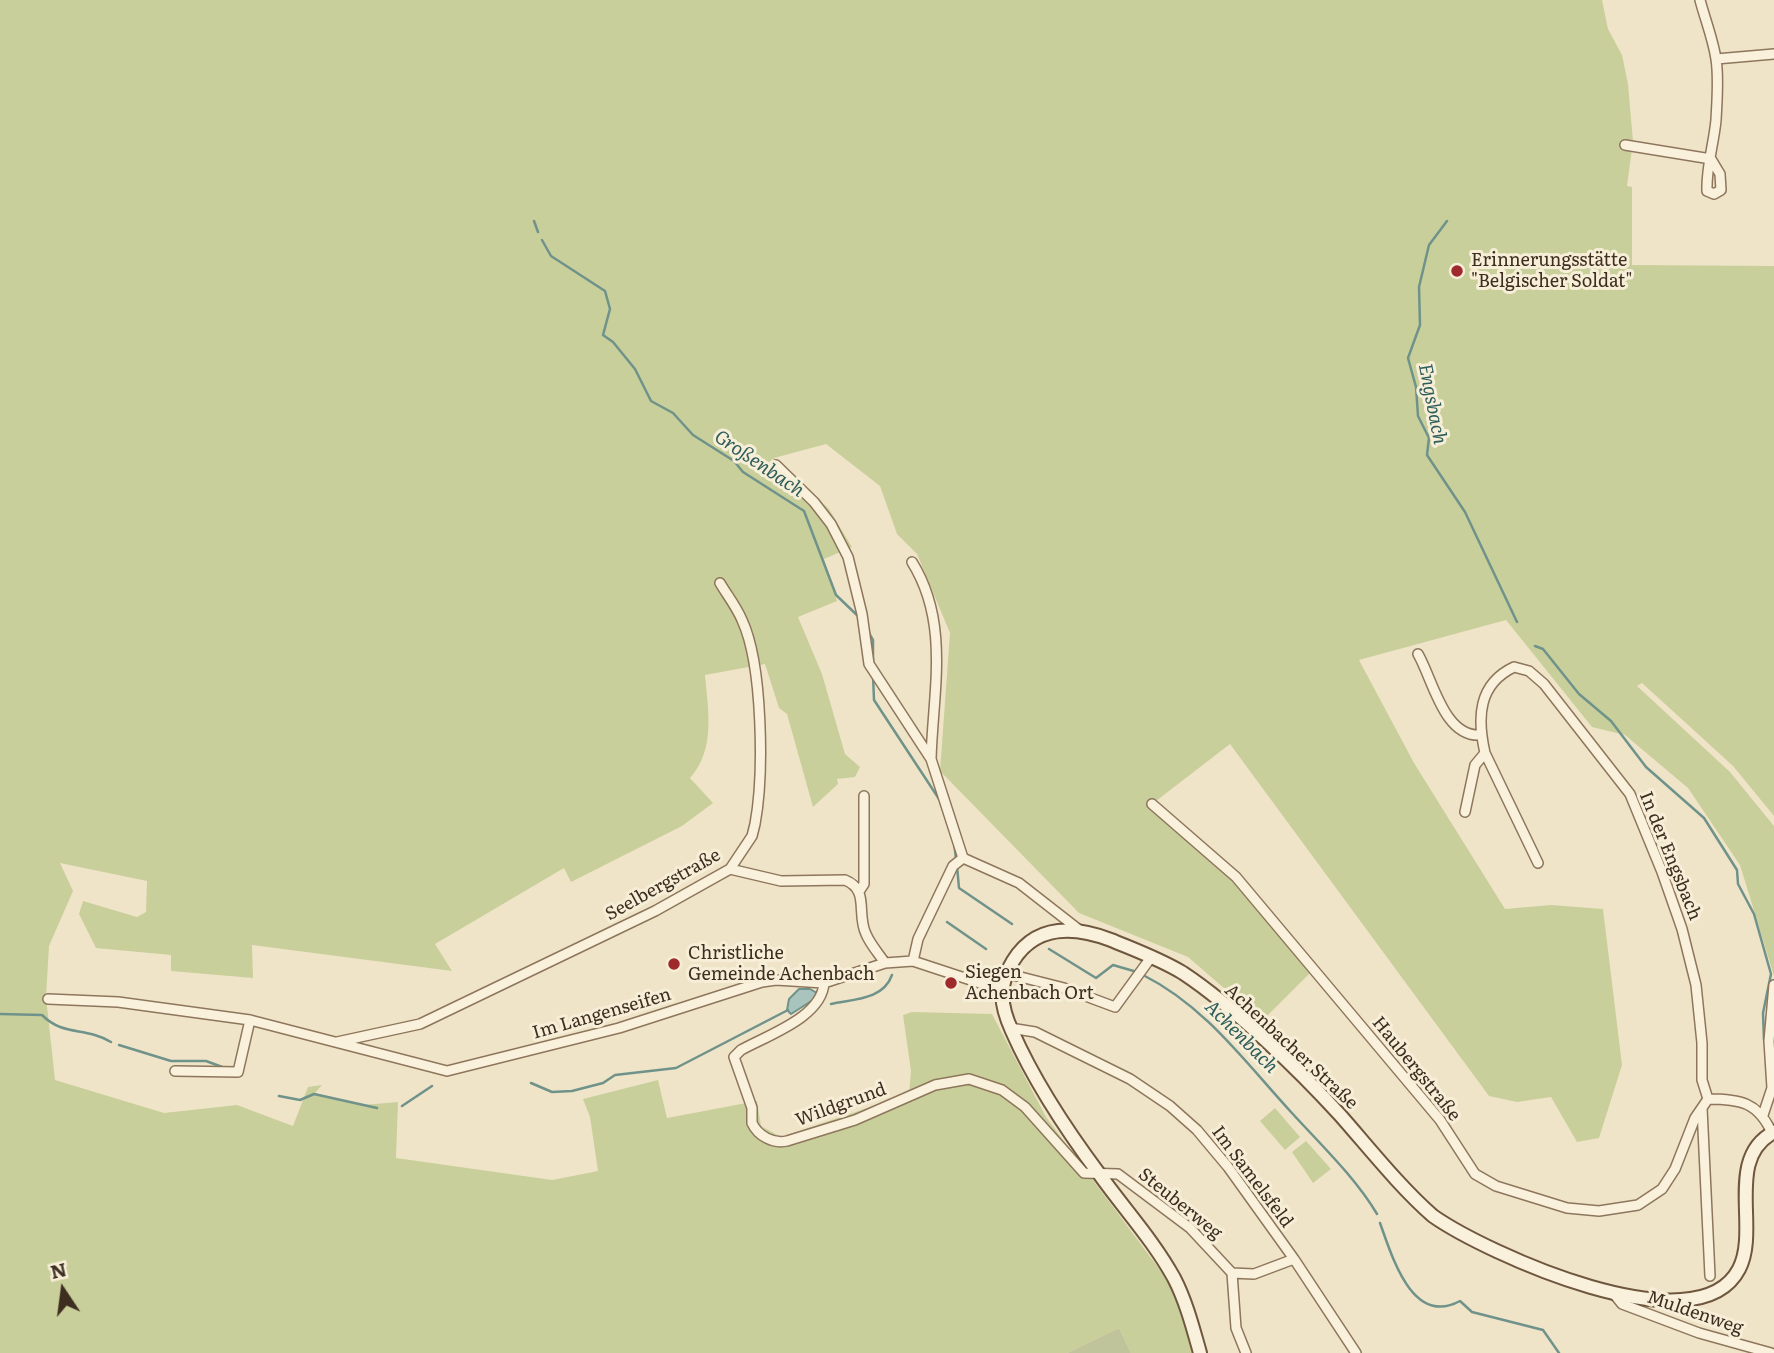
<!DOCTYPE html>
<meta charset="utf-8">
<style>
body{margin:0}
#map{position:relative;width:1774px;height:1353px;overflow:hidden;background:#f0e4c8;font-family:Literata,serif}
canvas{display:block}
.north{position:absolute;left:28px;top:1255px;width:70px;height:70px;-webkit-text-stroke:5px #f7eed8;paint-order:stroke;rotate:347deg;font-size:19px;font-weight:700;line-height:28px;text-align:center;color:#3d2e20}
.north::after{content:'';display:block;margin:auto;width:24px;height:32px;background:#3d2e20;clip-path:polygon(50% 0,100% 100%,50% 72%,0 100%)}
</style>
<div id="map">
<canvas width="1774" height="1353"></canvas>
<div class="north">N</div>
</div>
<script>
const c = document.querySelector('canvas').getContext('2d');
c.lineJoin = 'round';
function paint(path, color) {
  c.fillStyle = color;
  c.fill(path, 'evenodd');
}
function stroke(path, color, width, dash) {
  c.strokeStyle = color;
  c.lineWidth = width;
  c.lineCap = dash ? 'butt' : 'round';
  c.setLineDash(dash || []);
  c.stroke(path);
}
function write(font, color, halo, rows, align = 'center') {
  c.font = font + ' Literata,serif';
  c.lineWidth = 6;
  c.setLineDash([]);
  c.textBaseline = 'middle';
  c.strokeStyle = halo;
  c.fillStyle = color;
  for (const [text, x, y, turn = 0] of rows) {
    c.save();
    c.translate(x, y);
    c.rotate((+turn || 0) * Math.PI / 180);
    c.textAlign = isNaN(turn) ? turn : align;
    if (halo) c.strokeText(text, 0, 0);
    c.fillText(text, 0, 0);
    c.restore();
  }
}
paint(new Path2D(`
 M0,0H1602L1608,29L1622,55L1628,84L1633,141L1627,186L1632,187V265L1774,266V816L1733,766L1642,683L1637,686L1730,772L1774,826V976L1740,865L1688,788L1625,735L1592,727L1506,620L1359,660L1414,763L1505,909L1551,905L1603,909L1622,1065L1599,1138L1577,1142L1551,1097L1517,1102L1489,1096L1230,744L1156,801L1244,883L1311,972L1262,1021L1188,957L1079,913L940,771L950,633L917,554L897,534L880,486L826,444L774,458L829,509L852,547L824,559L837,601L798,617L822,674L845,754L860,767L855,777L837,779L838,784L813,807L787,714L779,708L765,664L705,675C708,710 716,749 690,778L713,803L682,826L571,882L564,868L435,944L452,971L252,945L253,978L171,971V955L96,948L79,914L83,901L137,917L146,912L147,881L60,863L73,891L49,946L46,997L55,1080L164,1113L237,1105L293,1126L308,1087L322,1085L315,1093L363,1105L398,1102L396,1158L552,1180L598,1171L590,1117L583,1099L658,1080L667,1118L757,1101L761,1126L781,1137L909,1094L911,1071L903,1015L912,1012L992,1014L1046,1117L1175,1290L1192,1353H1131L1119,1328L1067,1353H0Z
 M1275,1108L1300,1137L1285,1150L1260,1121Z
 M1306,1141L1331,1169L1313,1183L1292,1152Z`), '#c9cf9b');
paint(new Path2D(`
 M1119,1328L1131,1353H1067Z`), '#bfc49a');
const water = new Path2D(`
 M799,989H810L817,993L813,1000L791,1014L787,1010L789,999Z`);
paint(water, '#a9c4bc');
stroke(water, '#6f938a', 2);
stroke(new Path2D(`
 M534,221L538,232
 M1447,221L1429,245L1419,287L1420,325L1408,358L1416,387L1418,416L1429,438L1427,455L1465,512L1517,622
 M542,240L551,256L605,291L610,309L603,335L613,342L635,369L651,401L673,413L693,435L734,461L743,472L804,511L836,595L859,617
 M868,631L873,640V665
 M1535,646L1543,649L1579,694L1611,721L1646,767L1704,818L1737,870L1738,884L1754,914L1771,974L1763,1013L1764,1040
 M873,675L874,700L941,802
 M954,841L956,859
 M957,866L959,888L1012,924
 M947,922L986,949
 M1049,949L1096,978L1113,965L1137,972
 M1143,975C1205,1006 1245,1062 1291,1112C1321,1145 1355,1177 1377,1214
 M831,1004C854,999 883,1000 892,975
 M0,1014L42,1015C64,1037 84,1026 111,1042
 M119,1045L171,1061H206L225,1068
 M531,1083L552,1092L572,1091L603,1083L615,1075L676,1068L788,1010
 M279,1096L300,1100L314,1094L377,1108
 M402,1106L432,1086
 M1380,1223C1392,1256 1412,1327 1460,1301L1472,1312L1543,1330L1559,1353`), '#6f938a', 2.5);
const minor = new Path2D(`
 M1716,59L1774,54
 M1625,145L1711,159L1720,174L1721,190L1714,194L1707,191C1706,167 1714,143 1716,120C1717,100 1719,78 1716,59C1713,39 1705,19 1700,0
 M776,465L814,502L831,524L848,557L862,614L869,664L931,759L963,858
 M912,562C950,623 933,691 931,759
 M1418,654C1433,680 1444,738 1481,735
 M1152,804L1236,877L1440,1120L1475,1174L1496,1186L1567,1208L1599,1211L1638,1205L1662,1189L1675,1169L1695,1118L1708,1099C1740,1099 1758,1102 1772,1133
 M1465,812L1475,765L1485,753
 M963,858L1019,883L1078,929
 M1538,863L1485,753C1477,718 1478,684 1514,667L1529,671L1544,684L1630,794L1662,872L1682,929L1696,985L1702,1043V1080L1708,1099
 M730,869L781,881L845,880C870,890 856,914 866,934C870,944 879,954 885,963
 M860,890L864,884V796
 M913,961L918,939L953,866L963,858
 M1005,973L1064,988L1115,1007L1152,956
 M824,983C822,1017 768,1035 741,1050L734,1057L752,1108V1123C758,1136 773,1144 787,1141L855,1120L935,1085L969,1079L1002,1090L1025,1107L1084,1173L1118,1174L1190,1228L1232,1273L1254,1274L1294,1259
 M48,999L118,1002L250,1020L447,1071L619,1028L762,982L776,980L824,983L885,963L913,961L1001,990
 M1010,1028L1035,1032L1130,1079L1170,1106L1197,1130L1228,1167L1294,1259L1356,1353
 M337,1042L420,1024L655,911L730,869L752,836L755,824C764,775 763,665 742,620C736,606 727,595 720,583
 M175,1071L238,1072L250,1020
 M1702,1108L1710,1276
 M1763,1115L1772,1088L1769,1041L1774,985
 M1232,1273L1236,1328L1246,1353
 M1614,1294L1622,1304L1699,1333L1771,1353`);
const secondary = new Path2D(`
 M1200,1353C1193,1328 1186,1301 1174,1278C1153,1240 1125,1210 1100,1175C1067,1131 1034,1081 1012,1031C1000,1005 998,985 1013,961C1036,924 1074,926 1111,940C1135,950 1160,959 1183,973C1233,1006 1299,1070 1340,1115C1370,1149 1399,1186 1433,1216C1486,1253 1697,1350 1739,1269C1760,1229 1724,1158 1774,1132`);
stroke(minor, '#8d765c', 12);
stroke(secondary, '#6f573f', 16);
stroke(minor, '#faf1dc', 9);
stroke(secondary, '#faf1dc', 12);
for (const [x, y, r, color] of [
 [1457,271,7,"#9e2a2b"],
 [674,964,7,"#9e2a2b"],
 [951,983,7,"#9e2a2b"]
]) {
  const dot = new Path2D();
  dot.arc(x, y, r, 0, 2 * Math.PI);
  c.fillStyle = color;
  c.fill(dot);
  stroke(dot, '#f7eed8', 2.5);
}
write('18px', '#3d2e20', '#f7eed8', [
 ["Erinnerungsstätte",1471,261],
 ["\"Belgischer Soldat\"",1471,282],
 ["Christliche",688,954],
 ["Gemeinde Achenbach",688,975],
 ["Siegen",965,973],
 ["Achenbach Ort",965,994]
], 'left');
write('18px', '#3d2e20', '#f7eed8', [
 ["In der Engsbach",1670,856,68],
 ["Seelbergstraße",663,885,-29],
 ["Im Langenseifen",602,1014,-16],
 ["Achenbacher Straße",1291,1047,43],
 ["Haubergstraße",1416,1069,51],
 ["Wildgrund",841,1105,-20],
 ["Im Samelsfeld",1252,1177,53],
 ["Steuberweg",1180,1204,39],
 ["Muldenweg",1695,1313,19]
]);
write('italic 19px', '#2f5d5a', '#f7eed8', [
 ["Engsbach",1432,404,79],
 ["Großenbach",759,464,34],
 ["Achenbach",1241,1037,45]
]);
</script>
